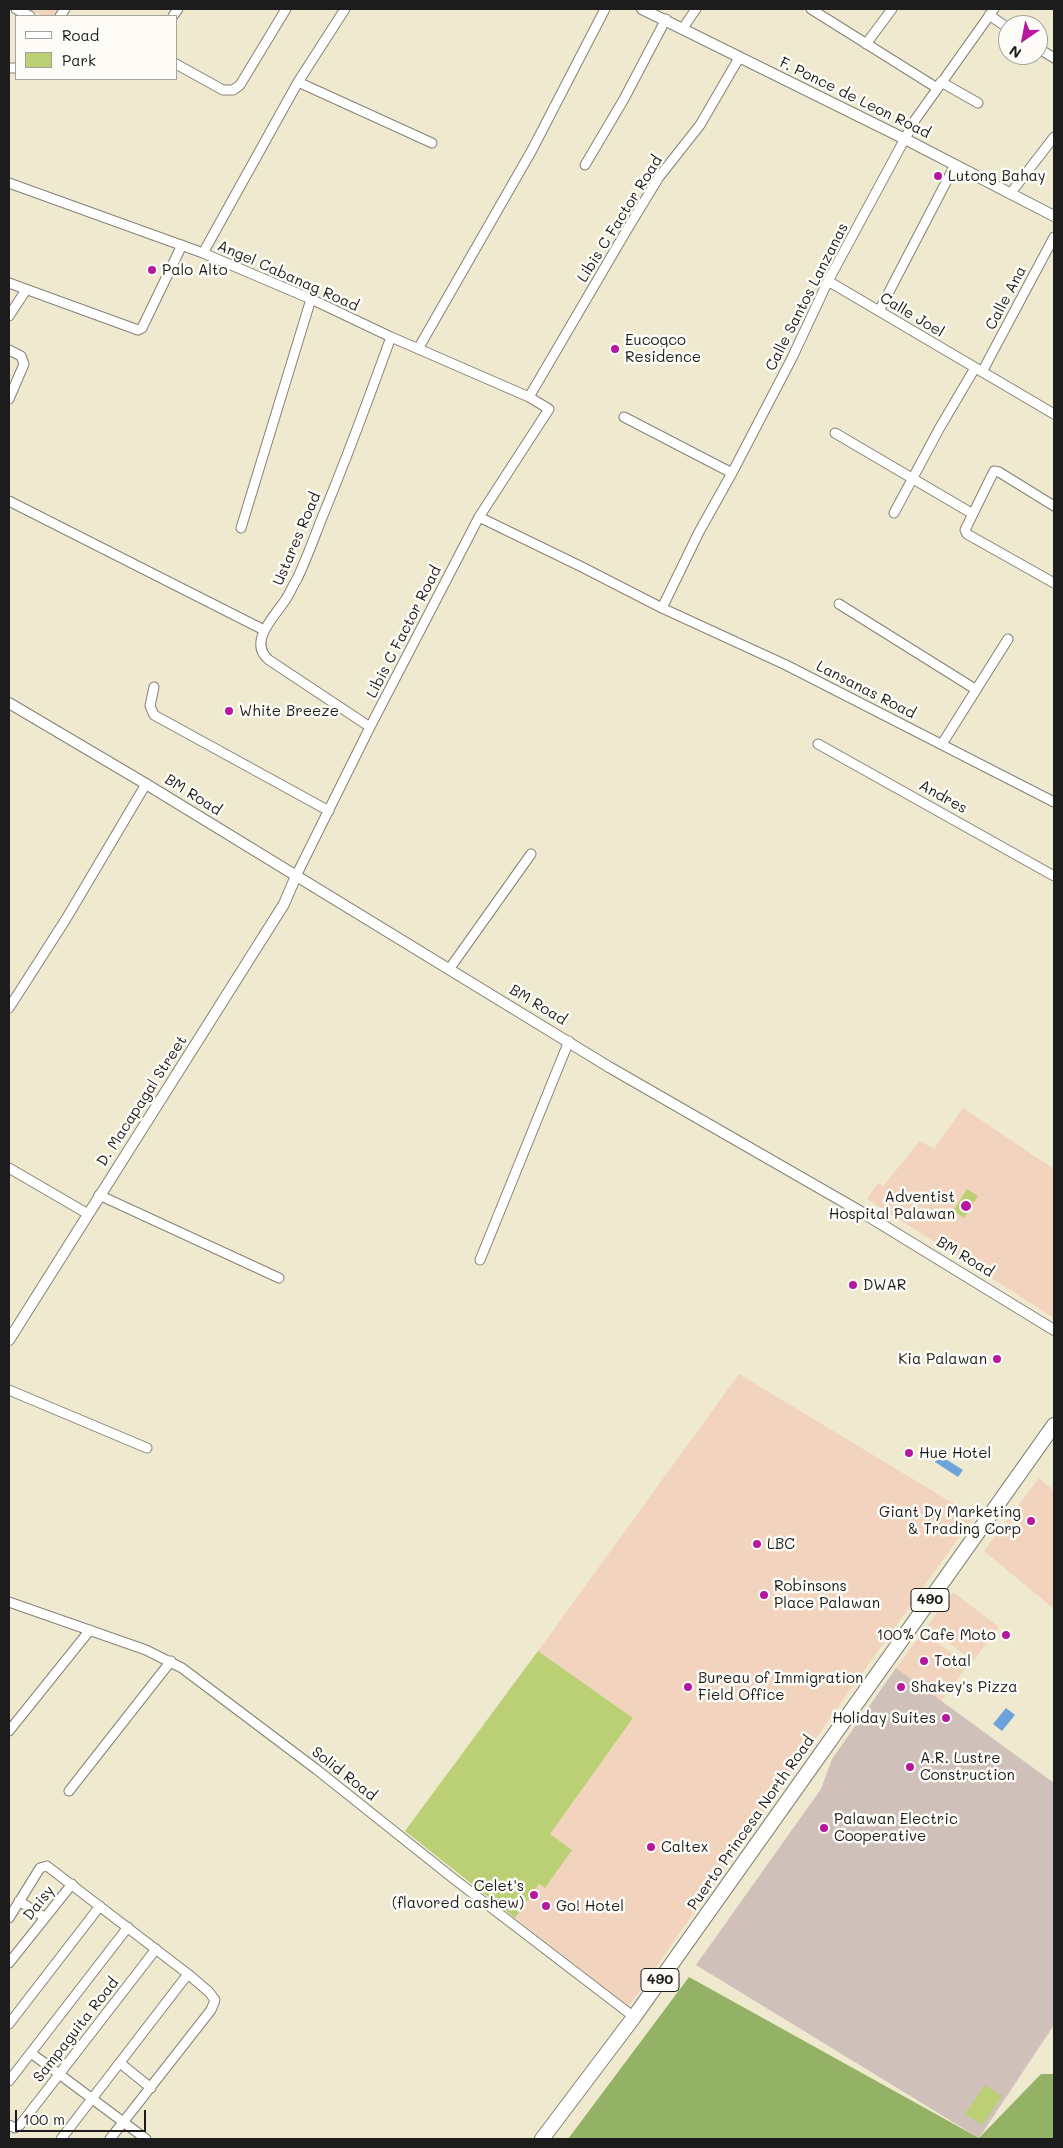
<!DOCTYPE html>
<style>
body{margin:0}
#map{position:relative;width:1063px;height:2148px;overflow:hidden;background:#eee9cf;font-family:Mali,sans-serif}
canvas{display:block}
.frame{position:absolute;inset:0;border:10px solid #1c1c1c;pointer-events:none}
.legend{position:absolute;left:15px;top:15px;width:162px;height:65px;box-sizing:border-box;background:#fdfcf7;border:1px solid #a3a29f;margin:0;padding:6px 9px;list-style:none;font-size:15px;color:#1c1c1c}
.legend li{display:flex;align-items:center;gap:10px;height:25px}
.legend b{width:25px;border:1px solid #a3a29f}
.north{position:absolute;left:998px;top:15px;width:50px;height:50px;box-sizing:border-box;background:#fdfcf7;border:1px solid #a3a29f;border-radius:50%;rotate:213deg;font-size:14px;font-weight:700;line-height:20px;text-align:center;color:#1c1c1c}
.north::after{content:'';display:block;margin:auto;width:18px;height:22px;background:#b5179e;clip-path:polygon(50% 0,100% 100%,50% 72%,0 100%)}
.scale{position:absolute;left:15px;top:2110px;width:131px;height:22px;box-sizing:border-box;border:2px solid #1c1c1c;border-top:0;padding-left:6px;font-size:15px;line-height:18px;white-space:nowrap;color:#1c1c1c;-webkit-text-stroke:4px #fdfcf7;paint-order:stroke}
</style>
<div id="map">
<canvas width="1063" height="2148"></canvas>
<div class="frame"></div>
<ul class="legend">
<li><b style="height:6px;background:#fff"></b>Road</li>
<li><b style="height:14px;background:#bbd074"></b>Park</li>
</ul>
<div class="north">N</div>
<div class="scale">100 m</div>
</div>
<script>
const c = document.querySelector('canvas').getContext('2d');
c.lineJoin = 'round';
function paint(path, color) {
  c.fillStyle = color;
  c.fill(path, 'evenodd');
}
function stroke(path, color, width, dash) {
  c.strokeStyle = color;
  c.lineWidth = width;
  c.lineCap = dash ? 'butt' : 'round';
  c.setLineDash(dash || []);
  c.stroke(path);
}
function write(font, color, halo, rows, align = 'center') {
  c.font = font + ' Mali,sans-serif';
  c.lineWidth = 5;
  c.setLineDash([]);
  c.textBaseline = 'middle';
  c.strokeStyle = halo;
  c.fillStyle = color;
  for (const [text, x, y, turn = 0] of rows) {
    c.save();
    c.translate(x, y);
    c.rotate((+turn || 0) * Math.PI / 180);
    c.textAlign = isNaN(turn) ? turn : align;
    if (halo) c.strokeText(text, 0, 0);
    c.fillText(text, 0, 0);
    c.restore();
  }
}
paint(new Path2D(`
 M29,9H65L60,16H43Z
 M963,1108L1054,1169V1318L867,1199L878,1183L883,1186L920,1141L934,1149Z
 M739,1374L974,1516L765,1810L629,2006L515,1918L539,1884L544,1888L572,1850L549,1834L633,1718L538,1651Z
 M1039,1478L1054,1491V1609L984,1551Z
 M953,1592L999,1627L973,1661L927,1626Z
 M923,1632L968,1665L941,1701L896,1668Z`), '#f2d4be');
paint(new Path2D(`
 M896,1668L1054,1783V2025L979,2138L696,1965L821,1789L832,1759Z`), '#cfc0ba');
paint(new Path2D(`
 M967,1189L978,1196L964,1218L953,1211Z
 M538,1651L633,1718L550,1834L572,1850L545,1888L539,1884L515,1918L405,1831Z
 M985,2085L1002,2096L982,2125L965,2114Z`), '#bbd074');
paint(new Path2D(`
 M689,1977L979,2138L1041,2074H1054V2139H568Z`), '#94b266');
paint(new Path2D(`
 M939,1455L963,1470L958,1477L935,1462Z
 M1006,1708L1015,1715L1002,1731L993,1724Z`), '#6ba3da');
const minor = new Path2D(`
 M16,9L30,16
 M811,9L937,88L941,82L978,103
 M989,15L1008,28
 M60,16L65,9
 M173,16L178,9
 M683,28L696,9
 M866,44L892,9
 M1038,48L1054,58
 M176,64L223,90H233L240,85L286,9
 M9,68H16
 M298,82L432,143
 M585,165L624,99L666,19
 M9,183L203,253L311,299L391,337L529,397L549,409L479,517L370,727L296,876
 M1010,194L1054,137
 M203,253L298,82L345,9
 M828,281L1054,414
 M9,283L138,330L142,328L182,245
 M879,311L955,165
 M9,316L26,290
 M418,349L532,150L605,9
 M9,350L21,356L24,364L9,399
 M982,372L1054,237
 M529,397L625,233L659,177L700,125L739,58
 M624,417L732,473
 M835,433L973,514
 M9,501L264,630
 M1054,506L999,472L994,471L965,530L967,534L1054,583
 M894,513L939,429L975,368
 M479,517L582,567L662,608L786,665L1054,802
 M241,528L311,299
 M839,604L975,689
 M662,608L699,532L732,473L792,358L828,281L915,120L994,9
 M154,687L150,706L154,715L329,811
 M370,727L269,660C247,642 275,616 286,599C290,593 293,585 297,579C308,556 316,532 326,508C349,452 370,395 391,337
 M818,744L1054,876
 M942,744L1008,639
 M450,968L531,854
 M9,1008L66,919L146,784
 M9,1168L88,1214
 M99,1195L279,1278
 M480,1260L569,1041
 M9,1390L147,1448
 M9,1602L146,1650L182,1668L316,1769L454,1879L634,2017
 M9,1731L90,1630
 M69,1791L171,1661
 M19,1901L44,1917
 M9,1918L40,1868L47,1866L188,1974L209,1992L215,2000L211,2010L110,2139
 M9,1963L72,1884
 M9,2024L100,1906
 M31,2053L146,2139
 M120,2063L151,2088
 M9,2081L128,1927
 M9,2125L15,2128L20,2125L156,1949
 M61,2139L188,1974`);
const tertiary = new Path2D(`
 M642,9L905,139L1054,216
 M9,703L146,784L609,1067L863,1213L1054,1330
 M9,1340L284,904L296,876`);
const primary = new Path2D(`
 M542,2139L634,2017L1054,1425`);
stroke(minor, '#858276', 11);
stroke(tertiary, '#858276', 12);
stroke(primary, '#858276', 16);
stroke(minor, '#fff', 9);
stroke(tertiary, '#fff', 10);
stroke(primary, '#fff', 14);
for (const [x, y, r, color] of [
 [938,176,5,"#b5179e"],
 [152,270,5,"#b5179e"],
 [615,349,5,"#b5179e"],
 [229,711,5,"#b5179e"],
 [966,1206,6,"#b5179e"],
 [853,1285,5,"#b5179e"],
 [997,1359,5,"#b5179e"],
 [909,1453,5,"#b5179e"],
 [1031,1521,5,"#b5179e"],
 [757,1544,5,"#b5179e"],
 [764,1595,5,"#b5179e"],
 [1006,1635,5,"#b5179e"],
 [924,1661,5,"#b5179e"],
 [688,1687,5,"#b5179e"],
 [901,1687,5,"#b5179e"],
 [946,1718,5,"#b5179e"],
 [910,1767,5,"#b5179e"],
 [824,1828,5,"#b5179e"],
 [651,1847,5,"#b5179e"],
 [534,1895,5,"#b5179e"],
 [546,1906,5,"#b5179e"]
]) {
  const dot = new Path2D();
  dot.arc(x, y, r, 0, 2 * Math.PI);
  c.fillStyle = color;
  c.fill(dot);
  stroke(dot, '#fdfcf7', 2);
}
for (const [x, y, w] of [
 [930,1600,38],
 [660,1980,38]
]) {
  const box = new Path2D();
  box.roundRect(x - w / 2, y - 11.5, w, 23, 4);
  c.fillStyle = '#fdfcf7';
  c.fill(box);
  stroke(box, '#1c1c1c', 1);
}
write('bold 14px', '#1c1c1c', null, [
 ["490",930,1600],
 ["490",660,1980]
]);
write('15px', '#1c1c1c', '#fdfcf7', [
 ["F. Ponce de Leon Road",855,98,26],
 ["Libis C Factor Road",620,219,-58],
 ["Angel Cabanag Road",288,276,24],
 ["Calle Santos Lanzanas",807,297,-63],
 ["Calle Ana",1006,298,-62],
 ["Calle Joel",912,315,31],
 ["Ustares Road",297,539,-67],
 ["Libis C Factor Road",404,632,-63],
 ["Lansanas Road",866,690,27],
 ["BM Road",193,795,32],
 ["Andres",943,797,29],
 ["BM Road",538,1005,31],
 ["D. Macapagal Street",142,1101,-57],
 ["BM Road",965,1257,31],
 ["Solid Road",344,1774,38],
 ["Puerto Princesa North Road",751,1823,-55],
 ["Daisy",39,1903,-51],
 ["Sampaguita Road",76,2030,-52]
]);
write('15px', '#1c1c1c', '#fdfcf7', [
 ["Lutong Bahay",948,176],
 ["Palo Alto",162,270],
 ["Eucogco",625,340],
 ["Residence",625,357],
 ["White Breeze",239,711],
 ["Adventist",955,1197,"right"],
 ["Hospital Palawan",955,1214,"right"],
 ["DWAR",863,1285],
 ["Kia Palawan",987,1359,"right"],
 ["Hue Hotel",919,1453],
 ["Giant Dy Marketing",1021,1512,"right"],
 ["& Trading Corp",1021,1529,"right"],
 ["LBC",767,1544],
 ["Robinsons",774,1586],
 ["Place Palawan",774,1603],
 ["100% Cafe Moto",996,1635,"right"],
 ["Total",934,1661],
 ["Bureau of Immigration",698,1678],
 ["Field Office",698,1695],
 ["Shakey's Pizza",911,1687],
 ["Holiday Suites",936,1718,"right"],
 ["A.R. Lustre",920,1758],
 ["Construction",920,1775],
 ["Palawan Electric",834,1819],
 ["Cooperative",834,1836],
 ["Caltex",661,1847],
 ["Celet's",524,1886,"right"],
 ["(flavored cashew)",524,1903,"right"],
 ["Go! Hotel",556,1906]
], 'left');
</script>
